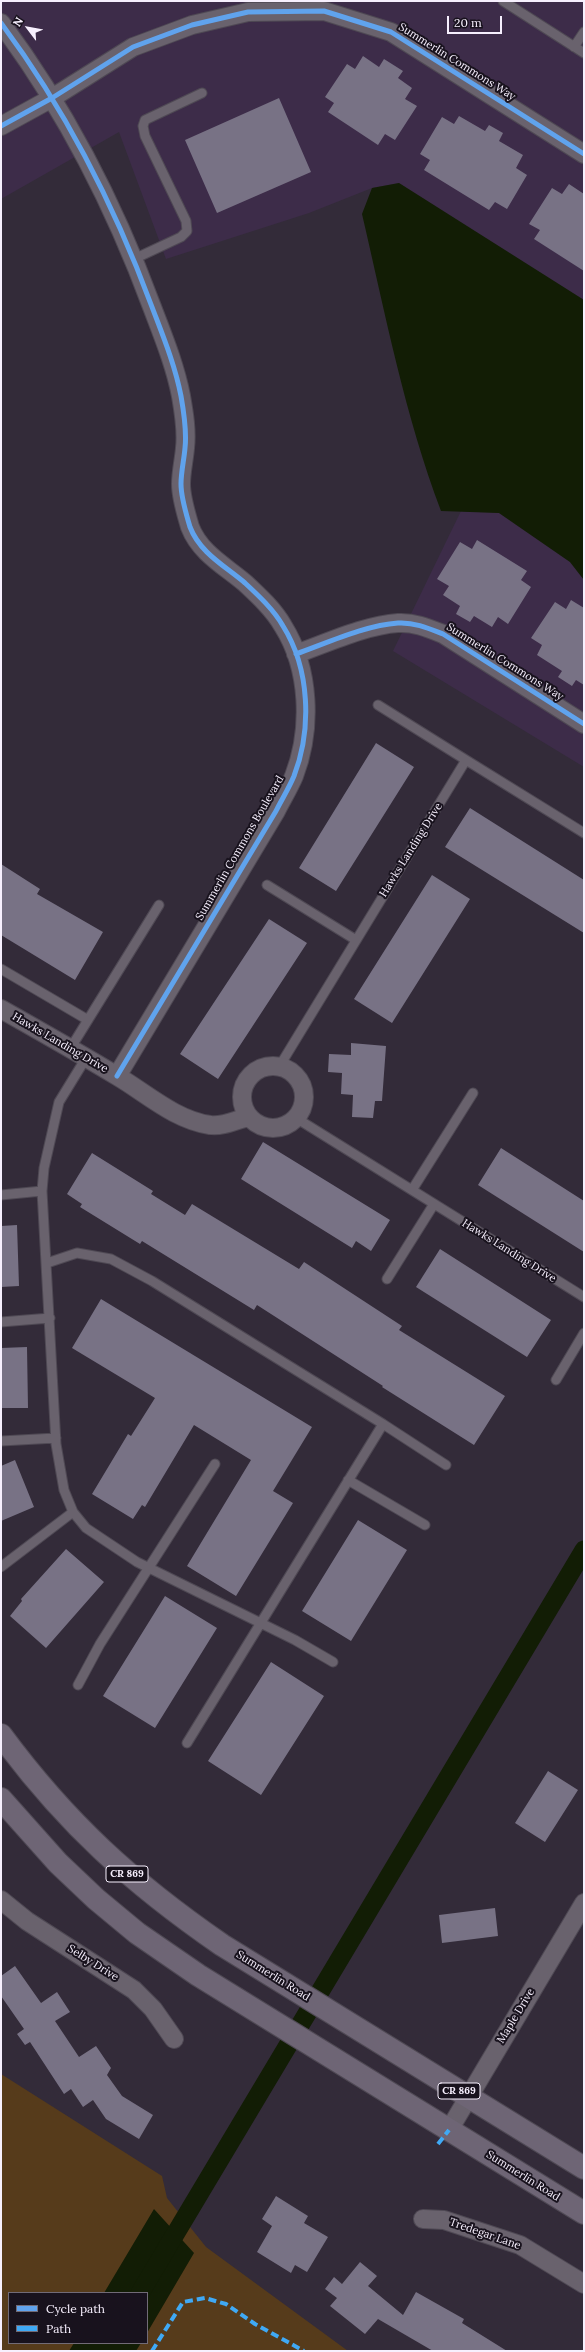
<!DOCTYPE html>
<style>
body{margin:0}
#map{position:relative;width:585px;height:2352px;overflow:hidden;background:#332b39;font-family:Lora,serif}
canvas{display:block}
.frame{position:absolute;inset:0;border:2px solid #f7f0fe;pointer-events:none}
.legend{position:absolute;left:8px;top:2292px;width:140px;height:52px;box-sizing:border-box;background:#18121d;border:1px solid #716b77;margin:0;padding:5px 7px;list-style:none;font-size:12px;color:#f7f0fe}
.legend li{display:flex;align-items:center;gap:8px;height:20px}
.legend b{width:20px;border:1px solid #716b77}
.north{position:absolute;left:8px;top:8px;width:40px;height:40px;-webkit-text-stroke:3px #18121d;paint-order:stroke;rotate:302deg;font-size:11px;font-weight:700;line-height:16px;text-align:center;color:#f7f0fe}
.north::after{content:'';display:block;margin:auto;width:14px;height:18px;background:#f7f0fe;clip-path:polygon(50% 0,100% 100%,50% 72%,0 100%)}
.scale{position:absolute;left:447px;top:16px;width:55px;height:18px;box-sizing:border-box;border:2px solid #f7f0fe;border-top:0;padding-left:5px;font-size:12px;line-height:14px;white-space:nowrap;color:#f7f0fe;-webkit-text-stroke:3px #18121d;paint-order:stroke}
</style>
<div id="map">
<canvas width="585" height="2352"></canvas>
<div class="frame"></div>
<ul class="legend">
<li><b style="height:5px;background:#60a3ed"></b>Cycle path</li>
<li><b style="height:5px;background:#3fa9f5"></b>Path</li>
</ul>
<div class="north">N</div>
<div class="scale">20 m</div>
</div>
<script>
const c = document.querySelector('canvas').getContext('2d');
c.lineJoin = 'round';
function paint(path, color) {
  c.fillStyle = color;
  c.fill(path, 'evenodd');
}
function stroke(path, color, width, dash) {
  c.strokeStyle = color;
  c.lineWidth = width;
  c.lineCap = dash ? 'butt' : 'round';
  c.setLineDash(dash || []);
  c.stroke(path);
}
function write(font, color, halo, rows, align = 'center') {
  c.font = font + ' Lora,serif';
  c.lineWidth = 4;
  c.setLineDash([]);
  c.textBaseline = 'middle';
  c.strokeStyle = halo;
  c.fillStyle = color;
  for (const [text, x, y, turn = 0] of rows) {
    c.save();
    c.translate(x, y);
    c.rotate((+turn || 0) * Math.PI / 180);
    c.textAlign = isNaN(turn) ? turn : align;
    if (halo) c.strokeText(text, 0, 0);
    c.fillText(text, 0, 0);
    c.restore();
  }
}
paint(new Path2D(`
 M1,1H584V300L399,183L372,188L309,213L166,259L119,132L1,199Z
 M461,511L499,513L570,562L584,580V767L393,651Z`), '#3d2c49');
paint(new Path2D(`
 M1,2074L162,2176L167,2198L206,2247L348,2351H1ZM9,2293H147V2343H9Z`), '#563b1b');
paint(new Path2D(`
 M399,183L584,300V580L570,562L499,513L441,511C405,416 385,313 362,214L372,188Z
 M154,2209L194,2253L147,2333V2293H104Z
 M74,2343H141L136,2351H69Z`), '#121d05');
stroke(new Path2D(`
 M140,2293L584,1550`), '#121d05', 19);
paint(new Path2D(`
 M363,56L379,67L384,59L403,71L398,78L412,88L405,99L417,106L395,140L385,134L378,145L328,112L334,103L325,97L347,64L355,69Z
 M279,98L311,172L217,213L185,140Z
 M459,116L485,131L489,125L503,133L499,141L523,155L516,168L527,175L507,209L495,202L489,210L424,170L430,160L420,154L442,117L454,124Z
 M569,184L584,194V271L534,239L540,230L529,224L552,188L562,194Z
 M477,540L527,571L521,580L531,587L508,624L498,617L492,627L474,616L470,622L456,614L460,606L443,595L449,586L437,579L460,542L472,549Z
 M571,600L584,608V685L576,680L572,686L558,677L562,671L537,655L542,645L531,638L555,602L566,609Z
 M376,743L414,767L336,891L299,868Z
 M470,808L584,880V933L445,847Z
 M1,864L40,889L37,894L103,932L75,980L1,935Z
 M432,875L470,899L392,1023L354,999Z
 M269,919L307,943L218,1079L180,1054Z
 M351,1043L386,1046L382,1101H375L373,1118L352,1117L353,1095L341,1094L342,1073L328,1072L329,1054L351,1055Z
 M263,1142L390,1220L371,1251L356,1241L352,1248L241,1179Z
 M501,1148L584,1201V1252L478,1185Z
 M92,1153L153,1191L151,1194L185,1215L192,1204L299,1269L304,1262L402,1326L399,1330L505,1396L474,1445L382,1387L383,1386L257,1305L254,1310L142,1241L140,1244L80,1207L82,1204L67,1194Z
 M17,1225L19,1286L1,1287V1226Z
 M440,1249L551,1320L527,1357L416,1287Z
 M101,1299L312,1427L273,1491L293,1503L236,1596L187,1566L251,1460L194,1425L145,1507L142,1505L133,1519L92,1494L128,1434L131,1436L155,1398L72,1348Z
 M27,1347L28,1408H1V1348Z
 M15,1460L34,1507L1,1521V1466Z
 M358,1520L407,1550L351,1641L302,1611Z
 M66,1549L104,1582L46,1648L10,1616L22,1601L21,1599Z
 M165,1596L217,1628L155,1728L103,1696Z
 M271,1662L324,1696L261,1795L208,1761Z
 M548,1771L578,1790L545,1842L515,1823Z
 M495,1908L498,1936L442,1943L439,1915Z
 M15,1966L41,2003L57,1992L70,2012L55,2021L79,2057L96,2046L111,2068L107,2075L122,2096L153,2115L139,2139L106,2119L93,2100L83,2107L71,2089L64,2094L30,2042L25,2045L17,2034L24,2029L1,1996V1976Z
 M276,2196L308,2216L304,2223L328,2237L307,2272L295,2265L291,2273L257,2252L272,2226L262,2219Z
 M360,2262L377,2276L368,2286L403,2315L416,2292L464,2319L462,2323L507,2351H433L378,2319L365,2334L330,2306L337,2298L325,2289L334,2277L342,2284Z`), '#787285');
const lane = new Path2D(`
 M503,1L584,53
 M574,47L584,32
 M134,259L181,237L187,231L186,221L145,136L143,126L145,120L202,93
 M378,705L466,760
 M267,885L356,940
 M1,969L88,1020
 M70,1049L159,905
 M86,1058L59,1102L44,1168L42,1191L56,1444L64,1490L73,1512L86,1528L137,1562L295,1640L333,1662
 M279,1067L466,760L584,833
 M296,1118L584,1297
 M412,1190L473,1093
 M1,1195L42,1191
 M47,1263L77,1253L111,1259L152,1281L383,1424L187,1743
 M387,1279L434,1204
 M1,1322L50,1318
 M556,1380L584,1333
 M383,1424L446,1465
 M1,1441L56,1438
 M348,1480L425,1525
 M1,1567L73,1512
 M78,1685L100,1644L215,1464`);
const street = new Path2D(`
 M1,23C65,109 115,207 152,307C163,336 175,365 181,396C184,413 187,431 185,448C184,460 181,472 181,484C181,498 186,513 190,527C200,553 225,566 245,583C259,596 274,610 283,626C310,669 312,729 294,776C289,788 282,799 276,811L117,1076
 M1,126L52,98L133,47L192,25L248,12L324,11L391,32L584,154
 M296,654C327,643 366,625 398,623C414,622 428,628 443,634L584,724
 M1,1009C40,1031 79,1053 117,1076C146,1093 175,1120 210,1125C222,1127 236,1120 248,1117
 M242 1097a31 31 0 1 1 62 0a31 31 0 1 1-62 0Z
 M1,1900L27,1921L134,1990L153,2009L174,2039
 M449,2130L584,1903
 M423,2219L444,2220L520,2245L584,2284`);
const primary = new Path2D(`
 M1,1735C66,1823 132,1883 222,1945L584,2168
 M1,1799L58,1863L96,1899L137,1933L198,1975L584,2213`);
stroke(lane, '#4f4954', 11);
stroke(street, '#4f4954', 20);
stroke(primary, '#4f4954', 24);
stroke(lane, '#69626d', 9);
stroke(street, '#69626d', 18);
stroke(primary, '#6e6575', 22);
stroke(new Path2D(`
 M438,2144L449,2130
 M152,2351L183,2302L205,2298L226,2304L255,2324L304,2351`), '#3fa9f5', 4, [8, 4]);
stroke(new Path2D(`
 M1,23C65,109 115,207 152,307C163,336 175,365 181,396C184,413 187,431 185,448C184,460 181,472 181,484C181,498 186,513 190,527C200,553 225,566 245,583C259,596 274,610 283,626C310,669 312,729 294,776C289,788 282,799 276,811L117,1076
 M1,126L52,98L133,47L192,25L248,12L324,11L391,32L584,154
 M296,654C327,643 366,625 398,623C414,622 428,628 443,634L584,724`), '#60a3ed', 5);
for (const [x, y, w] of [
 [127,1874,42],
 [459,2091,42]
]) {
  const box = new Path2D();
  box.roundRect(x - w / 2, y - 8, w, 16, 3);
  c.fillStyle = '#18121d';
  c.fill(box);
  stroke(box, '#f7f0fe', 1);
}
write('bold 10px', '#f7f0fe', null, [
 ["CR 869",127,1874],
 ["CR 869",459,2091]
]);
write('11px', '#f7f0fe', '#18121d', [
 ["Summerlin Commons Way",457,62,32],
 ["Summerlin Commons Way",505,662,32],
 ["Summerlin Commons Boulevard",240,848,-60],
 ["Hawks Landing Drive",411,850,-58],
 ["Hawks Landing Drive",60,1043,30],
 ["Hawks Landing Drive",509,1251,32],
 ["Selby Drive",93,1963,32],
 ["Summerlin Road",273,1976,32],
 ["Maple Drive",516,2016,-59],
 ["Summerlin Road",523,2176,32],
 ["Tredegar Lane",485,2234,19]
]);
</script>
